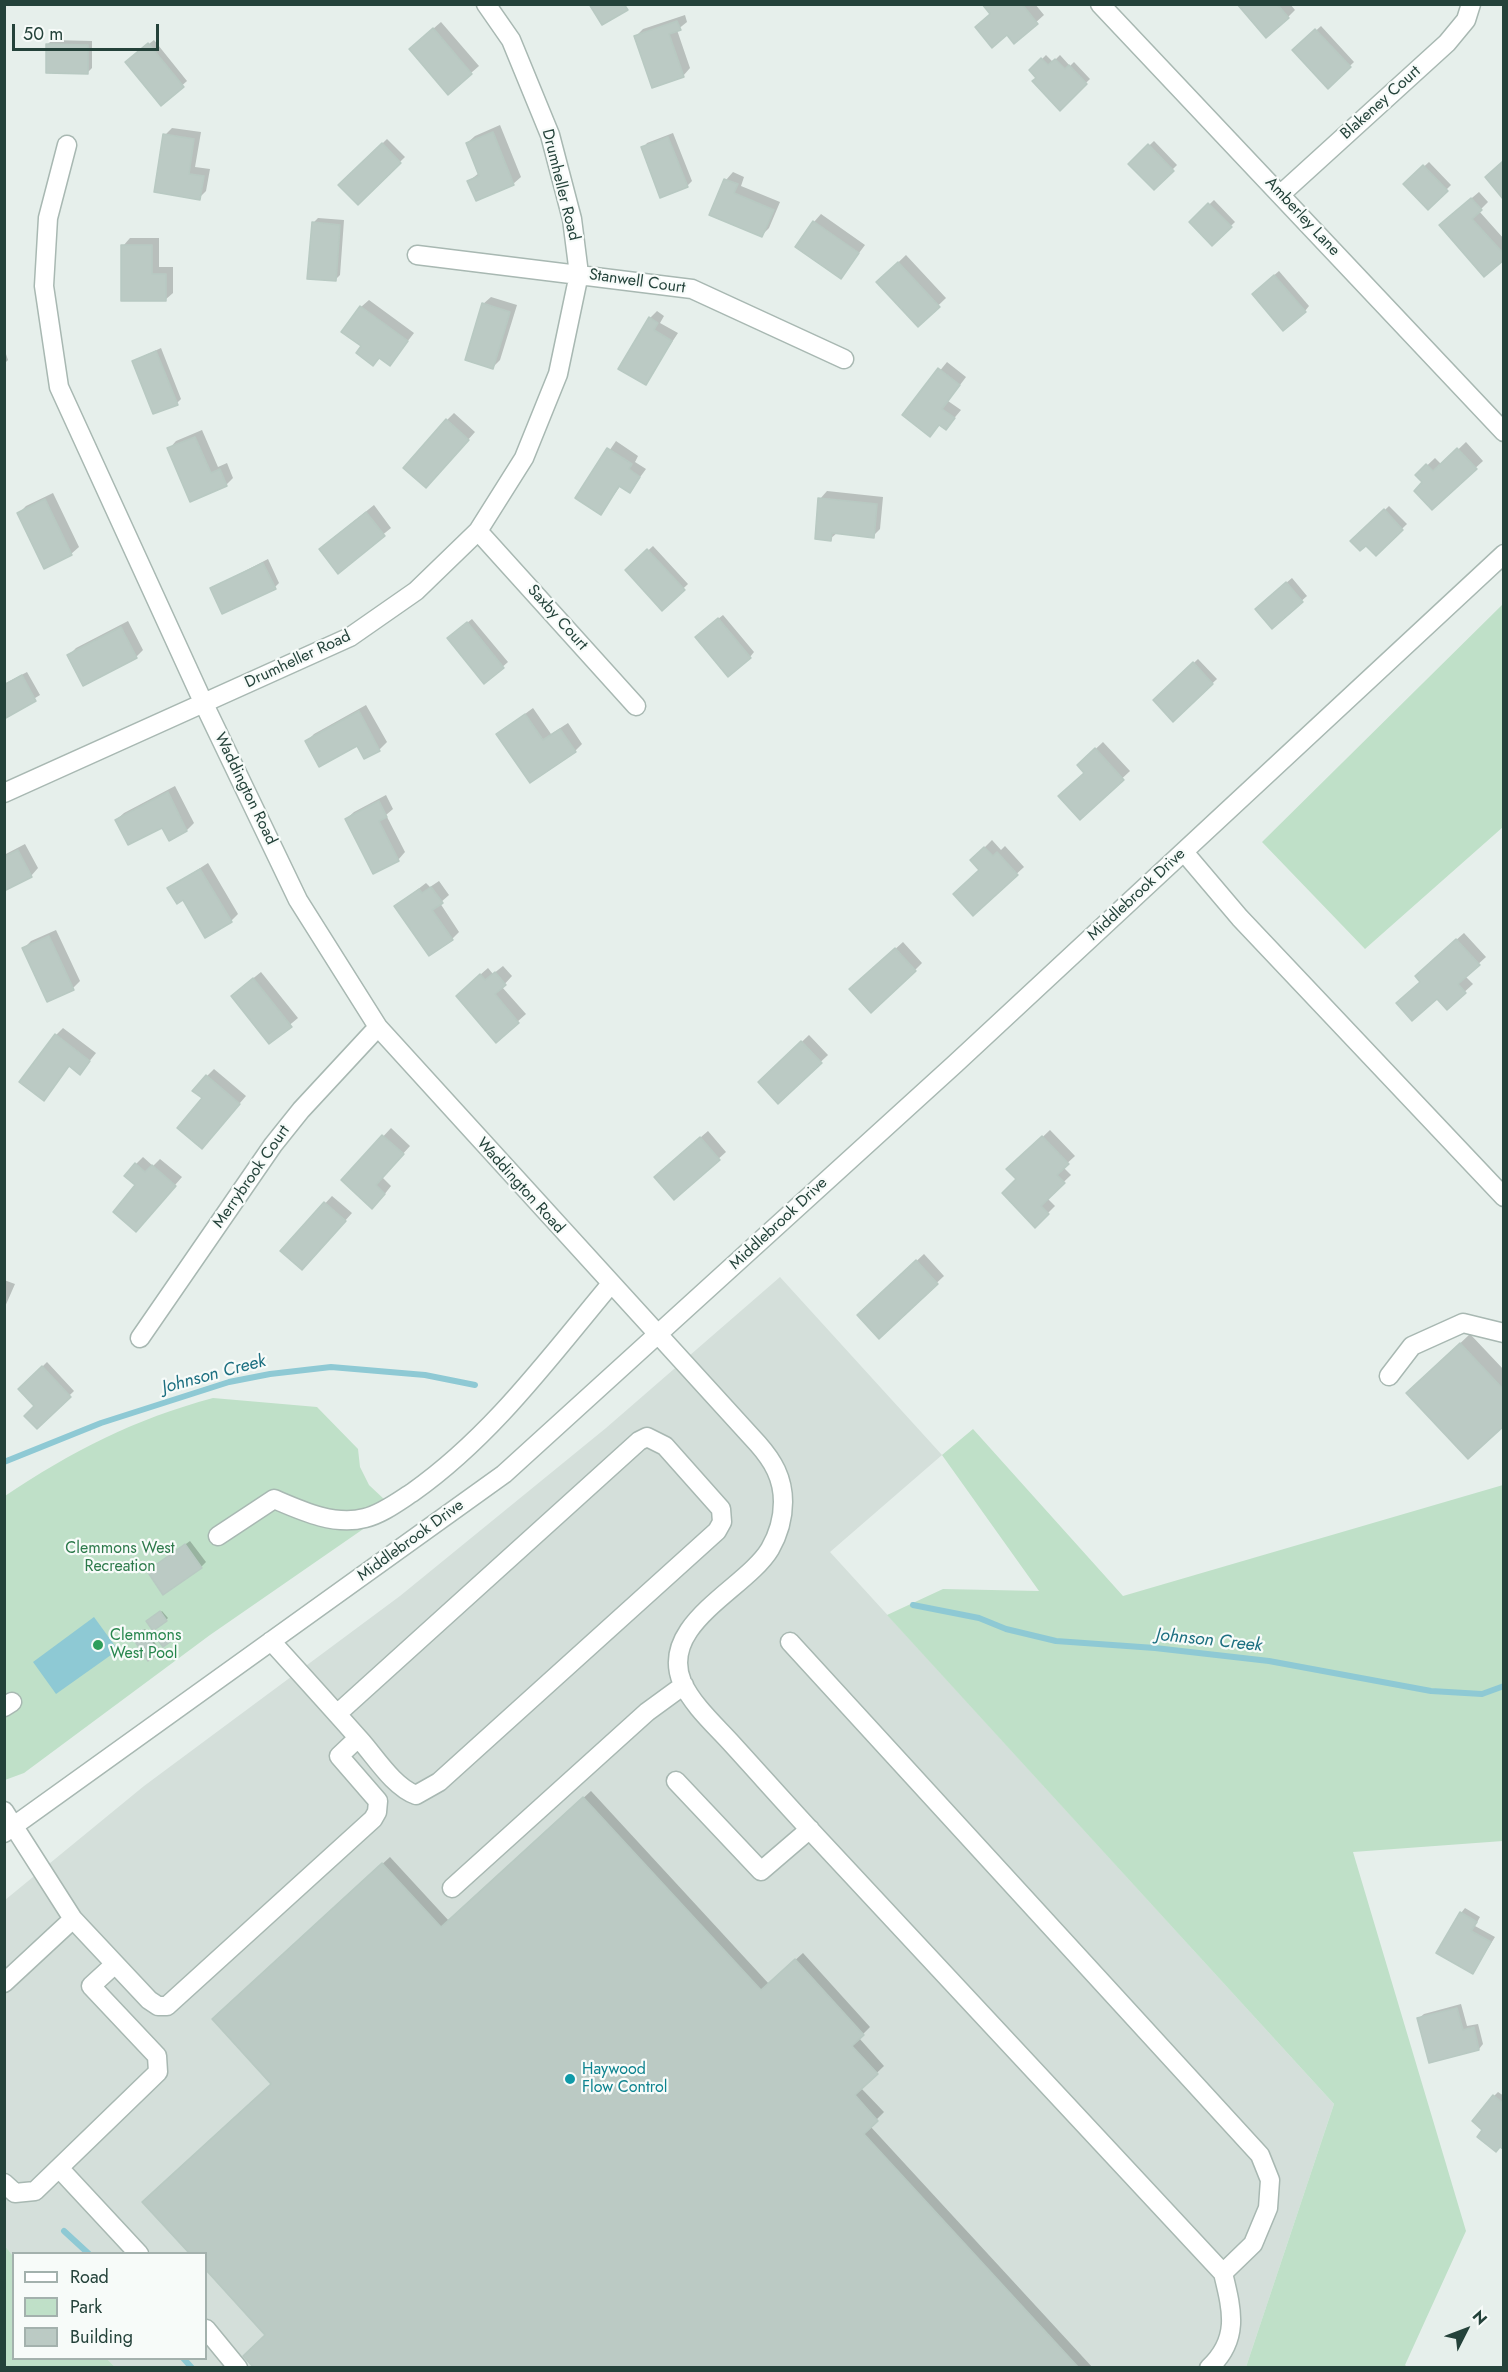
<!DOCTYPE html>
<style>
body{margin:0}
#map{position:relative;width:1508px;height:2372px;overflow:hidden;background:#e6efeb;font-family:Jost,sans-serif}
canvas{display:block}
.frame{position:absolute;inset:0;border:6px solid #24423a;pointer-events:none}
.legend{position:absolute;left:12px;top:2252px;width:195px;height:108px;box-sizing:border-box;background:#f7fbf9;border:2px solid #a3b1ad;margin:0;padding:8px 10px;list-style:none;font-size:18px;color:#24423a}
.legend li{display:flex;align-items:center;gap:12px;height:30px}
.legend b{width:30px;border:2px solid #a3b1ad}
.north{position:absolute;left:1436px;top:2300px;width:60px;height:60px;-webkit-text-stroke:4px #f7fbf9;paint-order:stroke;rotate:48deg;font-size:16px;font-weight:700;line-height:24px;text-align:center;color:#24423a}
.north::after{content:'';display:block;margin:auto;width:21px;height:27px;background:#24423a;clip-path:polygon(50% 0,100% 100%,50% 72%,0 100%)}
.scale{position:absolute;left:12px;top:24px;width:147px;height:27px;box-sizing:border-box;border:3px solid #24423a;border-top:0;padding-left:8px;font-size:18px;line-height:21px;white-space:nowrap;color:#24423a;-webkit-text-stroke:4px #f7fbf9;paint-order:stroke}
</style>
<div id="map">
<canvas width="1508" height="2372"></canvas>
<div class="frame"></div>
<ul class="legend">
<li><b style="height:8px;background:#fff"></b>Road</li>
<li><b style="height:16px;background:#bfe0c8"></b>Park</li>
<li><b style="height:16px;background:#bbcac4"></b>Building</li>
</ul>
<div class="north">N</div>
<div class="scale">50 m</div>
</div>
<script>
const c = document.querySelector('canvas').getContext('2d');
c.lineJoin = 'round';
function paint(path, color) {
  c.fillStyle = color;
  c.fill(path, 'evenodd');
}
function stroke(path, color, width, dash) {
  c.strokeStyle = color;
  c.lineWidth = width;
  c.lineCap = dash ? 'butt' : 'round';
  c.setLineDash(dash || []);
  c.stroke(path);
}
function write(font, color, halo, rows, align = 'center') {
  c.font = font + ' Jost,sans-serif';
  c.lineWidth = 4.5;
  c.setLineDash([]);
  c.textBaseline = 'middle';
  c.strokeStyle = halo;
  c.fillStyle = color;
  for (const [text, x, y, turn = 0] of rows) {
    c.save();
    c.translate(x, y);
    c.rotate((+turn || 0) * Math.PI / 180);
    c.textAlign = isNaN(turn) ? turn : align;
    if (halo) c.strokeText(text, 0, 0);
    c.fillText(text, 0, 0);
    c.restore();
  }
}
paint(new Path2D(`
 M780,1277L942,1455L830,1552L1334,2104L1246,2367H115L107,2359L206,2358V2254H14L13,2256L5,2246V1900L144,1786L400,1596L606,1428Z`), '#d4dfda');
paint(new Path2D(`
 M1503,604V827L1365,949L1262,842Z
 M213,1398L317,1407L358,1449L360,1467L369,1485L386,1501L369,1525L210,1635L24,1773L5,1780V1496C72,1451 135,1419 213,1398Z
 M973,1429L1123,1596L1503,1485V1841L1353,1852L1466,2231L1405,2365L1407,2367H1246L1334,2104L887,1615L943,1589L1039,1591L942,1455Z
 M5,2246L13,2256L14,2358L107,2359L115,2367H5Z`), '#bfe0c8');
paint(new Path2D(`
 M94,1617L118,1650L56,1694L33,1662Z`), '#8ec9d4');
paint(new Path2D(`
 M984,4H1035L1044,15L1014,42Z
 M1239,4H1290L1295,10L1288,17Z
 M685,15L687,22L677,30L690,68L683,76L636,36L643,29Z
 M441,22L479,66L448,93L418,42Z
 M1321,26L1354,62L1328,87L1294,51Z
 M52,40L92,41V68L87,73L47,45Z
 M154,40L187,81L161,104L131,58Z
 M1046,55L1053,62L1060,55L1070,66L1074,62L1090,79L1060,108L1031,70Z
 M500,125L521,177L513,184L469,181L479,173L467,143L475,136Z
 M172,128L201,132L195,167L210,169L206,191L199,198L165,135Z
 M673,133L692,181L687,186L643,148L647,143Z
 M387,139L405,157L358,203L340,185Z
 M1154,141L1177,165L1154,188L1130,164Z
 M1429,162L1451,185L1428,208L1405,184Z
 M733,172L744,177L741,186L780,202L769,228L762,235L711,214L726,180Z
 M1479,192L1488,202L1479,211L1504,239V258L1448,218Z
 M1214,200L1235,222L1212,244L1191,222Z
 M821,214L865,245L841,277L814,222Z
 M318,218L344,220L340,275L335,280L313,223Z
 M130,238H159V267H173V293L165,300L123,246Z
 M906,255L946,298L918,325L878,282Z
 M1279,271L1309,306L1305,311L1258,289Z
 M491,297L517,305L500,360L493,367L483,304Z
 M369,300L414,333L390,364L381,357L373,364L363,346L361,307Z
 M657,311L664,316L660,323L678,333L645,383L650,318Z
 M4,348L8,360L4,364Z
 M161,348L181,399L177,403L133,361Z
 M947,362L966,377L948,401L961,410L946,428L940,424L930,435L904,415Z
 M454,413L475,432L433,479L447,420Z
 M202,430L218,467L227,463L233,478L226,485L169,449L176,441Z
 M616,441L638,456L635,462L646,469L630,491L621,485L601,513L577,498Z
 M1466,442L1483,461L1432,508L1424,482L1417,475L1435,458L1442,465Z
 M827,491L883,497L880,529L873,536L837,533L830,539L820,499Z
 M53,493L79,547L71,554L19,513L26,506Z
 M374,505L391,528L338,571L328,542Z
 M1389,506L1407,524L1376,554L1366,543L1353,541Z
 M653,546L688,584L663,608L627,570Z
 M268,559L279,583L275,587L212,588Z
 M1292,578L1307,596L1272,627L1261,604Z
 M723,615L754,652L750,657L701,633Z
 M472,619L508,662L485,682L453,634Z
 M128,621L143,650L136,657L69,655L76,648Z
 M1198,659L1217,679L1173,720L1155,700Z
 M27,672L40,695L4,717V684Z
 M366,705L387,742L380,749L365,757L358,744L307,741L314,734Z
 M533,708L551,734L568,723L582,744L575,751L498,734Z
 M1103,742L1130,771L1080,818L1086,758Z
 M175,786L194,823L187,830L169,839L163,826L116,820L124,813Z
 M386,795L393,809L386,815L405,852L398,860L346,819L354,812Z
 M992,840L1001,850L1005,846L1024,867L973,914L981,870L979,853Z
 M25,844L38,868L31,876L4,889V855Z
 M208,863L238,914L231,921L169,888Z
 M439,881L449,895L440,903L459,932L452,939L396,906L426,883L430,887Z
 M56,930L80,981L73,988L24,948L31,941Z
 M1464,933L1486,957L1465,976L1473,984L1447,1008L1422,981L1424,969Z
 M903,942L922,963L915,970L859,982Z
 M503,966L512,976L502,987L526,1014L496,1041L465,988L488,968L493,974Z
 M261,972L298,1018L269,1042L240,989Z
 M63,1028L96,1053L80,1073L70,1065L44,1099L56,1035Z
 M809,1035L828,1055L778,1102L760,1082Z
 M214,1069L246,1096L209,1139L204,1098L207,1076Z
 M391,1128L410,1146L382,1177L391,1186L380,1200L343,1180Z
 M1050,1130L1075,1156L1063,1167L1071,1175L1047,1198L1055,1206L1035,1226L1018,1179L1009,1169Z
 M708,1131L726,1152L675,1198L663,1170Z
 M143,1157L153,1166L160,1159L182,1177L143,1222L136,1164Z
 M332,1196L352,1213L309,1261L282,1250Z
 M924,1254L944,1276L879,1337L859,1315Z
 M4,1280L15,1284L4,1309Z
 M1470,1334L1504,1370V1424L1418,1383Z
 M47,1362L74,1391L37,1427L36,1406L20,1389Z
 M190,1541L206,1562L201,1567L149,1571Z
 M162,1611L168,1618L166,1620H150Z
 M145,1629L160,1650L158,1652L136,1636Z
 M591,1791L769,1984L803,1953L870,2027L859,2038L884,2066L861,2088L884,2112L870,2126L1093,2368H256L267,2335L206,2268V2254L272,2083L221,2012L390,1857L449,1921Z
 M1465,1908L1480,1917L1475,1926L1495,1937L1473,1972L1461,1913Z
 M1461,2004L1467,2026L1478,2024L1483,2044L1479,2049L1419,2018L1424,2014Z
 M1498,2092L1504,2096V2148L1485,2129L1494,2096Z`), '#0003');
stroke(new Path2D(`
 M4,1462L101,1423L229,1382L270,1374L331,1367L425,1375L475,1385
 M913,1605L979,1618L1006,1629L1056,1641L1155,1648L1269,1661L1431,1691L1482,1694L1504,1686
 M64,2231L89,2254
 M183,2358L192,2368`), '#8ec9d4', 6);
const building = new Path2D(`
 M589,4H624L628,10L602,25Z
 M982,4H1022L1038,24L1014,44L1007,35L992,48L975,27L990,14Z
 M1237,4H1277L1289,18L1266,38Z
 M677,21L681,30L669,34L684,77L652,88L634,36Z
 M433,28L472,74L448,95L409,49Z
 M1315,29L1351,67L1328,89L1292,50Z
 M148,43L184,87L161,106L125,62Z
 M46,44L88,45V74L46,73Z
 M1041,58L1048,65L1055,59L1065,69L1069,65L1087,84L1060,111L1032,81L1036,78L1029,70Z
 M493,132L514,185L476,201L467,181L479,176L466,143Z
 M163,134L194,139L189,174L204,176L200,200L154,192Z
 M668,137L688,187L660,198L641,147Z
 M382,143L401,163L358,205L338,185Z
 M1148,144L1174,171L1154,190L1128,164Z
 M1503,161L1504,162L1503,199L1485,177Z
 M1423,165L1448,191L1428,210L1403,184Z
 M724,179L738,184L734,193L774,210L762,237L709,215Z
 M1471,198L1482,210L1472,219L1504,254V260L1484,277L1439,225Z
 M1208,203L1232,227L1212,246L1189,222Z
 M813,221L859,253L841,279L795,247Z
 M312,222L340,225L336,281L307,279Z
 M121,245H152V274H166V301H121Z
 M898,262L940,307L918,327L876,282Z
 M1274,275L1306,312L1283,331L1252,294Z
 M482,303L510,312L493,369L465,360Z
 M360,306L408,341L390,366L379,358L373,366L356,353L361,346L341,332Z
 M649,317L658,323L654,330L672,341L646,385L618,369Z
 M156,351L178,405L153,414L132,361Z
 M938,368L960,385L942,409L955,418L946,430L939,425L930,437L902,415Z
 M446,419L469,440L426,488L403,468Z
 M195,437L211,473L220,469L227,486L190,502L167,448Z
 M607,448L632,464L629,469L640,477L630,493L619,486L601,515L575,498Z
 M1457,448L1477,469L1432,510L1414,491L1422,482L1415,475L1426,464L1433,471Z
 M818,498L877,504L874,538L832,533L831,541L815,539Z
 M45,499L72,555L44,569L17,513Z
 M1384,509L1403,530L1376,556L1366,546L1360,551L1350,541Z
 M366,512L385,536L338,574L319,549Z
 M647,549L685,590L662,611L625,570Z
 M263,563L276,589L222,614L210,588Z
 M1286,582L1303,602L1272,629L1255,609Z
 M718,618L751,658L728,677L695,637Z
 M467,622L504,668L484,684L447,638Z
 M121,627L137,658L83,686L67,655Z
 M1193,662L1213,684L1173,722L1153,700Z
 M22,675L36,701L4,719V685Z
 M359,711L380,751L364,759L357,746L319,767L305,741Z
 M525,714L543,740L560,729L576,752L530,783L496,734Z
 M1095,748L1124,780L1080,820L1058,796L1084,773L1077,765Z
 M168,792L187,831L169,841L162,828L128,845L115,820Z
 M379,801L387,817L379,821L399,861L373,874L345,819Z
 M984,847L993,856L997,852L1018,875L973,916L953,894L979,870L970,860Z
 M18,850L32,877L4,891V857Z
 M200,869L232,922L205,938L183,900L177,904L167,888Z
 M431,887L443,903L432,910L453,940L429,956L394,906L419,889L422,893Z
 M49,936L74,990L47,1002L22,948Z
 M1456,939L1480,965L1458,984L1466,993L1447,1010L1437,999L1412,1021L1396,1003L1420,982L1415,976Z
 M895,948L916,971L871,1013L849,989Z
 M495,972L506,985L495,994L519,1023L496,1043L456,996L480,974L485,980Z
 M253,978L292,1027L269,1044L231,996Z
 M55,1034L90,1061L80,1075L69,1066L44,1101L19,1082Z
 M801,1041L822,1063L778,1104L758,1082Z
 M206,1075L240,1104L202,1149L177,1128L202,1098L192,1091Z
 M382,1135L404,1154L376,1185L385,1194L372,1209L341,1180Z
 M1042,1136L1069,1164L1057,1175L1065,1183L1041,1206L1049,1214L1035,1228L1002,1193L1016,1179L1006,1169Z
 M700,1137L720,1160L674,1200L654,1177Z
 M135,1163L145,1172L152,1165L176,1186L136,1232L113,1212L135,1185L124,1176Z
 M324,1202L346,1221L302,1270L280,1251Z
 M916,1260L938,1284L879,1339L857,1315Z
 M1460,1343L1504,1390V1426L1468,1459L1406,1393Z
 M42,1366L71,1397L37,1429L24,1416L34,1406L18,1389Z
 M185,1544L202,1568L163,1595L147,1571Z
 M160,1611L167,1621L153,1631L146,1621Z
 M143,1630L159,1653L148,1661L132,1637Z
 M167,1632L173,1640L163,1647L157,1639Z
 M583,1797L761,1990L795,1959L864,2035L852,2046L878,2074L855,2095L878,2121L864,2134L1079,2368H254L243,2356L265,2335L206,2270V2254H190L142,2202L271,2084L212,2019L382,1863L441,1927Z
 M1460,1912L1477,1922L1471,1931L1491,1942L1473,1974L1436,1953Z
 M1457,2008L1463,2030L1474,2027L1479,2050L1429,2063L1417,2018Z
 M1493,2095L1504,2104V2150L1500,2147L1496,2152L1477,2137L1482,2130L1472,2121Z`);
paint(building, '#bbcac4');
stroke(building, '#b8c9c2', 1.5);
const minor = new Path2D(`
 M1100,4L1504,432
 M67,145L48,218L44,286L59,387L204,704L298,900L378,1027L758,1444C773,1461 783,1478 783,1502C783,1518 778,1535 770,1549C746,1589 658,1624 682,1682C693,1706 716,1726 733,1745C764,1779 794,1813 825,1846C958,1988 1090,2131 1223,2273C1232,2310 1240,2339 1209,2368
 M1281,194L1447,43L1466,20L1471,4
 M417,255L692,289L844,359
 M478,531L636,706
 M4,793L350,637L416,591L478,531L524,458L558,374L579,274L572,219L550,135L511,40L486,4
 M1184,852L1240,918L1504,1197
 M140,1338L273,1145L301,1110L378,1027
 M1389,1376L1412,1346L1463,1323L1504,1333
 M218,1536L274,1499C302,1511 334,1526 365,1518C382,1514 399,1501 413,1492C492,1436 549,1358 610,1285
 M271,1641C301,1674 331,1707 361,1741C376,1758 394,1787 416,1795L439,1782L717,1531L722,1522L721,1509L665,1446L647,1437L639,1441L337,1714
 M790,1642L1260,2155L1270,2180L1268,2208L1253,2244L1223,2273
 M4,1707L12,1702
 M676,1781L761,1871L810,1829
 M4,1811L73,1919L149,2000L158,2006H167L373,1819L377,1812L378,1801L339,1756L358,1738
 M4,1833L504,1474L955,1064L1504,554
 M452,1888L647,1712L684,1685
 M4,1983L73,1919
 M59,2168L139,2254
 M4,2183L15,2193L35,2191L158,2072L157,2056L91,1986L115,1964
 M206,2329L238,2368`);
stroke(minor, '#a8b8b2', 21);
stroke(minor, '#fff', 18);
for (const [x, y, r, color] of [
 [98,1645,6,"#2e9e5b"],
 [570,2079,6,"#0f9aa8"]
]) {
  const dot = new Path2D();
  dot.arc(x, y, r, 0, 2 * Math.PI);
  c.fillStyle = color;
  c.fill(dot);
  stroke(dot, '#f7fbf9', 2);
}
write('16px', '#24423a', '#f7fbf9', [
 ["Blakeney Court",1381,103,-42],
 ["Drumheller Road",560,185,76],
 ["Amberley Lane",1302,217,47],
 ["Stanwell Court",637,282,8],
 ["Saxby Court",557,618,48],
 ["Drumheller Road",298,660,-25],
 ["Waddington Road",245,789,64],
 ["Middlebrook Drive",1137,895,-43],
 ["Merrybrook Court",252,1177,-55],
 ["Waddington Road",520,1186,48],
 ["Middlebrook Drive",779,1224,-43],
 ["Middlebrook Drive",411,1541,-36]
]);
write('16px', '#2d7a4b', '#f7fbf9', [
 ["Clemmons West",120,1549],
 ["Recreation",120,1567]
]);
write('16px', '#27864d', '#f7fbf9', [
 ["Clemmons",110,1636],
 ["West Pool",110,1654]
], 'left');
write('16px', '#0d838f', '#f7fbf9', [
 ["Haywood",582,2070],
 ["Flow Control",582,2088]
], 'left');
write('italic 18px', '#1c6f80', '#f7fbf9', [
 ["Johnson Creek",214,1375,-15],
 ["Johnson Creek",1209,1641,6]
]);
</script>
